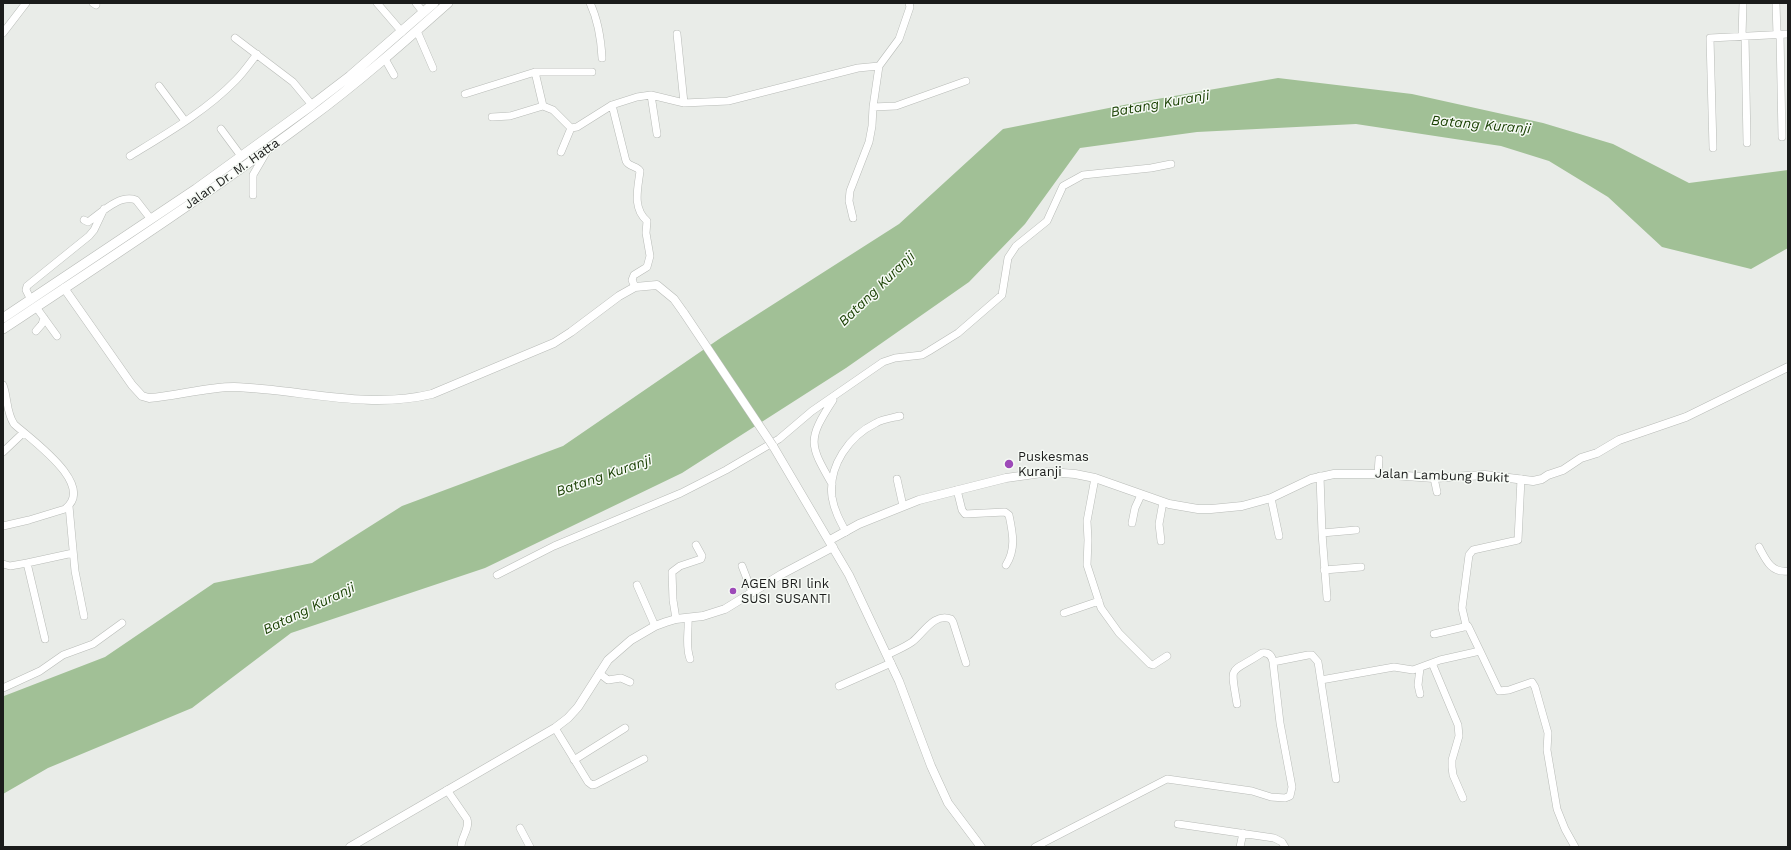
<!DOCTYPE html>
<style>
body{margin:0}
#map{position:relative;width:1791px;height:850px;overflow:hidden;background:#e9ece8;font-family:"Work Sans",sans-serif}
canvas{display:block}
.frame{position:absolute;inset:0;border:4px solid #1b1c1b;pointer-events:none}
</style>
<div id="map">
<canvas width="1791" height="850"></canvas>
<div class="frame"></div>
</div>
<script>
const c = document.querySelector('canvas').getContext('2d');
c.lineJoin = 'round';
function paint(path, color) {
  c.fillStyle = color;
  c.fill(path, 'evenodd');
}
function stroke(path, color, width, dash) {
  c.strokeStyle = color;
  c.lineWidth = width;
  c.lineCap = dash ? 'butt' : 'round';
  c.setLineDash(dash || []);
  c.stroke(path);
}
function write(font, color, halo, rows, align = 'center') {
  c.font = font + ' "Work Sans",sans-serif';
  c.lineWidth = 3;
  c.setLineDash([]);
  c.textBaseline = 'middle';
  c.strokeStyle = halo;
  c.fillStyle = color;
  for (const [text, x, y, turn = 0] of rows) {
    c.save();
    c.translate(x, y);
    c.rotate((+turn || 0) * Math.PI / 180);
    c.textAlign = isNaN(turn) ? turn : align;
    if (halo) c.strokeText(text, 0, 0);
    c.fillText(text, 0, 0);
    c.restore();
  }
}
paint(new Path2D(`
 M1278,78L1412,94L1543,123L1613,144L1689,183L1788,170V248L1751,269L1662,247L1608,197L1549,161L1501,146L1356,124L1197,132L1080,148L1025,224L969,282L846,368L682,473L485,568L291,633L192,708L48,768L3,794L4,696L105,657L214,583L312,563L402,506L563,446L722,337L899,224L1003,129L1134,103Z`), '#a1c096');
const minor = new Path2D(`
 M93,3L96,5
 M377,3L402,32
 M416,3L423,12
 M590,3C598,20 601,39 602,58
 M1776,3L1777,35
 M417,31L433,68
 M3,33L26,3
 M677,34L684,103
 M1780,34L1782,137
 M1742,36L1743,3
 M1745,36L1747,143
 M235,38L293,82L312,105
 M385,59L394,75
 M535,72L543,106L553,110L571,128L577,127L612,105L637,97L651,95L684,103L728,101L858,68L879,66
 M159,86L185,121
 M465,94L535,72H592
 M651,95L657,134
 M612,105L626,161C629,167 637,166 640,171C638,188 632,208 647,221L646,233L650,256L647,267L634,275L632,280L635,287
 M873,107L896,106L966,81
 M492,117L510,116L543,106
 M221,129L241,156
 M1713,148L1710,38L1788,34
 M561,152L571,128
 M130,156C166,134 206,111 236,80C244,72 250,63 257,54
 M253,195V175L267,151
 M853,218L849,201L850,191L869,142L872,126L873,107L879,66L899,39L910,7L909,3
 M84,220L88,222C101,213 119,194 136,200L150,218
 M31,300L26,290L27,286L89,236L94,230L104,209
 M36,307L57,336
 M36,331L42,324L44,318
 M3,385C8,398 6,412 14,424C30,439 97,485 65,509L29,520L3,526
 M3,452L23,433
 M1378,474L1379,459
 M1320,476L1322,533L1327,598
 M1095,478L1087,521L1088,540L1087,565L1101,608L1119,633L1150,664L1153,665L1167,656
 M1434,478L1437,492
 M897,479L903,506
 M832,484C809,444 807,440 833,400
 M957,490L962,510L965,514L1005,512L1009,515C1013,534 1016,549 1006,565
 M1271,498L1279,536
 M69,506L75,571L84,616
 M1132,523L1135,508L1141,495
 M846,532C840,521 834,510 832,497C828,466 849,436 876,423C883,419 892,418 900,416
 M1322,533L1356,530
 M1161,541L1159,524L1163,502
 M1759,547C1766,560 1771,573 1788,571
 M27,563L73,553
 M3,564L10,566L27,563L45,639
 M742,566L752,592
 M1324,570L1361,567
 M497,575L554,546L681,493L726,470L779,439L812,411L883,362L895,358L922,355L929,351L958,333L1002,295L1008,258L1016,246L1047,221L1063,186L1083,175L1151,168L1171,164
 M637,585L655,626
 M1064,613L1099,601
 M688,618C689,632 685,645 690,659
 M676,619L673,600L672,572L680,566L701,559L702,556L696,545
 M1466,625L1462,608L1469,555L1473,550L1518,540L1521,479
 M1434,634L1468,626L1480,651
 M887,655C895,651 905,647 912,642C923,634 934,612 951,619L953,622L966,663
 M1273,662L1308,655H1312L1318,662L1336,779
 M1432,663L1458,725L1459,736L1452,760V767L1453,775L1463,798
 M1420,668L1418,685L1420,694
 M599,673L608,680L621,678L630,682
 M1321,680L1394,667L1413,670L1440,660L1480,651L1499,691L1509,690L1532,682L1535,687L1548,733L1547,750L1557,809L1565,829L1575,847
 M839,686L891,663
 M3,688L40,671L63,655L93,644L122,623
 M555,728L588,782L592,785L596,784L644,759
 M574,760L625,728
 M447,790L467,819C470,829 461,837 461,847
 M1178,824L1274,838L1282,842L1285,847
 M520,828L530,847
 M1035,847L1167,779L1252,791L1271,797L1285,798L1290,796L1292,787L1280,723L1273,662C1272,656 1269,652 1262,653C1229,675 1230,662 1237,704
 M1240,847L1243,833`);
const tertiary = new Path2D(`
 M64,288L132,385L142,396L149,398C178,396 205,387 234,387C300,389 366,410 432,394L554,343L571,332L619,296L635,287L657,285L674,299L684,313
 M773,446L849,575L899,681L931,766L948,803L981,847
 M830,540L859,524L919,500L1006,478L1049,472L1075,474L1095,478L1169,504L1198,509H1211L1242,506L1271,498L1311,479L1334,474H1378L1434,478L1485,475L1533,481L1542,479L1548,475L1563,470L1581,458L1597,453L1619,440L1686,417L1788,367
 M350,847L555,728L568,718L578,707L608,660L631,640L655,626L666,622L676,619L703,616L725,609L782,574L833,547`);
const secondary = new Path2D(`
 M3,318L196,189L312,105L350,76L434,3
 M3,329C106,261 210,193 309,119C358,83 403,43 448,3`);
stroke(minor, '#b8bbb7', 8);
stroke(tertiary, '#b8bbb7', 9);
stroke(secondary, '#b8bbb7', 10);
stroke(minor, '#fff', 7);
stroke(tertiary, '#fff', 8);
stroke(secondary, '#fff', 9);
const tertiaryBridge = new Path2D(`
 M684,313L773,446`);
stroke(tertiaryBridge, '#b8bbb7', 9, []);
stroke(tertiaryBridge, '#fff', 8);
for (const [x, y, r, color] of [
 [1009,464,5,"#9d4ab8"],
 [733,591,4,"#9d4ab8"]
]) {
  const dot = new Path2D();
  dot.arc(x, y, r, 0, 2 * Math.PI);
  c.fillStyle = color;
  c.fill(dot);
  stroke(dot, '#f6faf5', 1.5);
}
write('13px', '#1b1c1b', '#f6faf5', [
 ["Jalan Dr. M. Hatta",232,174,-35],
 ["Jalan Lambung Bukit",1442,476,2]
]);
write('13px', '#1b1c1b', '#f6faf5', [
 ["Puskesmas",1018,457],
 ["Kuranji",1018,472],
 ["AGEN BRI link",741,584],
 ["SUSI SUSANTI",741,599]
], 'left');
write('italic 14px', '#183f01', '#f6faf5', [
 ["Batang Kuranji",1160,104,-10],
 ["Batang Kuranji",1481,125,5],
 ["Batang Kuranji",877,289,-44],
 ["Batang Kuranji",604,476,-19],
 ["Batang Kuranji",309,609,-26]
]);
</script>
